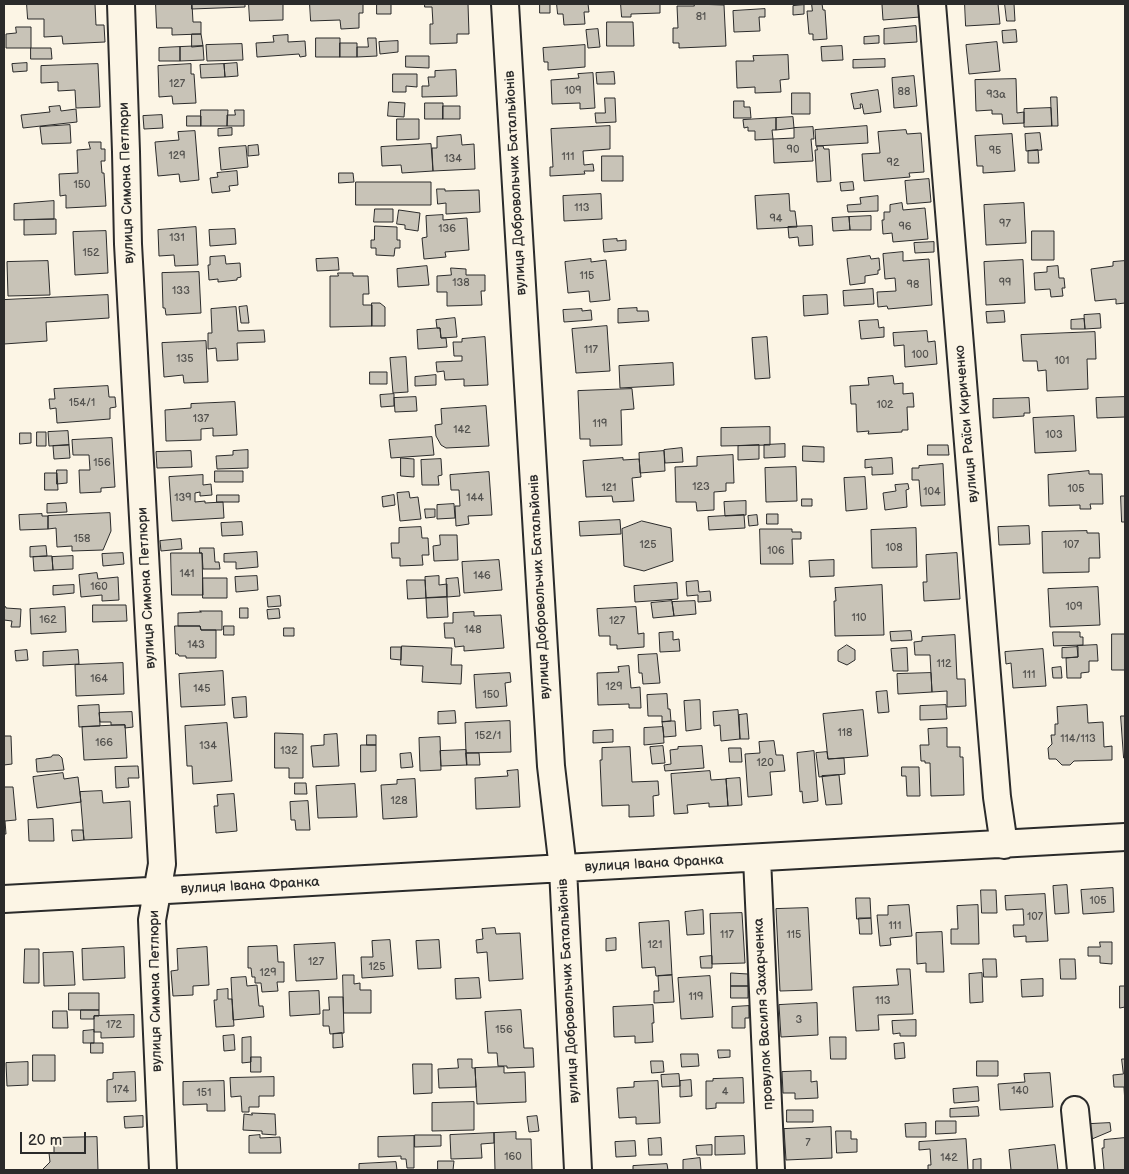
<!DOCTYPE html>
<meta charset="utf-8">
<style>
body{margin:0}
#map{position:relative;width:1129px;height:1174px;overflow:hidden;background:#fcf5e5;font-family:"Balsamiq Sans",sans-serif}
canvas{display:block}
.frame{position:absolute;inset:0;border:5px solid #2b2b2b;pointer-events:none}
.scale{position:absolute;left:20px;top:1132px;width:66px;height:22px;box-sizing:border-box;border:2px solid #2b2b2b;border-top:0;padding-left:6px;font-size:15px;line-height:18px;white-space:nowrap;color:#2b2b2b;-webkit-text-stroke:4px #fcf5e5;paint-order:stroke}
</style>
<div id="map">
<canvas width="1129" height="1174"></canvas>
<div class="frame"></div>
<div class="scale">20 m</div>
</div>
<script>
const c = document.querySelector('canvas').getContext('2d');
c.lineJoin = 'round';
function paint(path, color) {
  c.fillStyle = color;
  c.fill(path, 'evenodd');
}
function stroke(path, color, width, dash) {
  c.strokeStyle = color;
  c.lineWidth = width;
  c.lineCap = dash ? 'butt' : 'round';
  c.setLineDash(dash || []);
  c.stroke(path);
}
function write(font, color, halo, rows, align = 'center') {
  c.font = font + ' "Balsamiq Sans",sans-serif';
  c.lineWidth = 4;
  c.setLineDash([]);
  c.textBaseline = 'middle';
  c.strokeStyle = halo;
  c.fillStyle = color;
  for (const [text, x, y, turn = 0] of rows) {
    c.save();
    c.translate(x, y);
    c.rotate((+turn || 0) * Math.PI / 180);
    c.textAlign = isNaN(turn) ? turn : align;
    if (halo) c.strokeText(text, 0, 0);
    c.fillText(text, 0, 0);
    c.restore();
  }
}
const building = new Path2D(`
 M27,4H95L96,25H104L105,42L63,44L62,36L44,37V19H28Z
 M156,4H192L193,22H201V34L172,35V28H157Z
 M192,4H245V7L192,9Z
 M249,4H283V20L250,21Z
 M310,4H363V13H359V28L341,29L340,20L311,21Z
 M377,4H391V14H377Z
 M425,4H468L469,34H457V43L430,44V24H433L432,7H425Z
 M540,4H550V13H540Z
 M557,4H588L589,12H584L585,24L564,25L563,14H558Z
 M621,4H660V13L631,14V17H622Z
 M694,4L724,5L726,46L679,48V43H673V28H678L677,6H694Z
 M812,4H822L823,10H825L827,39L813,40V34H809L807,11H812Z
 M891,4H918L920,17L883,20L882,5Z
 M965,4H998L1000,24L966,26Z
 M1005,4H1014L1015,21H1007Z
 M804,5V14L793,15V6Z
 M765,9V17H759L760,31L734,32L733,11Z
 M607,22H633L634,46H607Z
 M916,26L917,42L884,44V29Z
 M16,27H31V48H6V34L16,33Z
 M598,29L600,47L588,48L586,30Z
 M1016,30L1017,42L1003,43L1002,31Z
 M192,34H201L203,46L192,47Z
 M288,35V42L305,41L306,56L300,57L299,54L257,57L256,43L274,42L273,36Z
 M879,36V43L864,44V37Z
 M316,38H340V57H316Z
 M368,38H376L377,56L357,57V47H368Z
 M398,41V52L380,54L379,42Z
 M997,42L1000,71L969,74L966,45Z
 M340,43H357V57H340Z
 M242,44L243,60L207,61L206,45Z
 M585,45V67L548,70V62H544L543,48Z
 M203,46L204,60L180,61V47Z
 M842,46L843,60L822,61L821,47Z
 M180,47V61H159V48Z
 M31,48H51L52,59H31Z
 M788,55L789,79L780,80L781,92L755,93V87L737,88L736,61H754L753,56Z
 M406,56H429V68L406,67Z
 M885,59V67L853,68V60Z
 M27,63V71L13,72L12,64Z
 M237,63L238,76L225,77L224,64Z
 M98,64L100,107L76,108L75,90L58,91V82L41,83V66Z
 M191,64V74H194L196,103L173,104L172,96L159,97L158,66Z
 M224,64L225,77L201,78L200,65Z
 M456,70L457,96L422,97V86H429L428,77H435V71Z
 M614,72L615,84H597L596,73Z
 M593,73L595,108L580,109V103L552,104L551,80L579,78L578,74Z
 M393,74H417V87L406,86V92H393Z
 M914,76L917,106L894,108L892,78Z
 M1016,79L1017,113L1024,112V123L1003,124L1002,114H992V110L976,111L975,80Z
 M878,90L881,112L864,114L862,104H860L861,108L854,109L851,94Z
 M792,93H810V114H792Z
 M1051,97H1057L1058,126H1052Z
 M605,98H615L616,122L596,123L595,113H605Z
 M734,101H744V107H750L751,118H734Z
 M389,102L405,103L404,117L388,116Z
 M425,103H443V119H425Z
 M60,106L61,111L76,109L77,122L23,128L21,115L50,112L49,107Z
 M443,106H460V119H443Z
 M1051,108L1052,126L1024,127V109Z
 M201,110H228L227,126H201Z
 M235,110H244V126H227V115H235Z
 M162,115L163,128L144,129L143,116Z
 M187,116H201V126H187Z
 M793,117L794,128L776,130V118Z
 M776,118V130H772L773,139L755,140V131H748V127L744,128L743,120Z
 M397,119H419V139L397,140Z
 M70,125L71,143L42,144L40,127Z
 M610,126V149L583,151L584,165L593,164L594,171H584L585,174L550,176V167H553L551,129Z
 M867,126L868,143L816,146L815,130Z
 M813,127L814,139H811L813,161L774,163L773,139L794,138V128Z
 M232,128V135L218,136V129Z
 M906,130L907,134L921,133L924,172L909,173L910,177L864,181L862,154L880,153L878,132Z
 M195,131L199,180L180,182L179,174L158,176L155,142L179,140L178,132Z
 M1040,133L1042,150L1026,151L1025,134Z
 M1012,134L1015,171L983,173V166H977L975,136Z
 M461,135L462,145L474,144L475,169L433,171L432,148H437V137Z
 M89,142H101V149H105V161H101L102,173H104L106,206L66,208V195L60,196L59,174L78,173L77,150L90,149Z
 M431,144L433,171L402,173L401,165L382,166L381,147Z
 M258,145L259,155L248,156V146Z
 M246,146L248,167L221,170L219,148Z
 M817,146H823L824,149H829L831,181L817,182L815,150H817Z
 M1038,150L1039,163H1028V151Z
 M602,156H623V181H602Z
 M237,171L238,185L229,186L230,191L212,193L210,178L218,177L217,173Z
 M339,173H353L354,182L339,183Z
 M929,179L931,202L907,204L905,181Z
 M356,182H431V205H356Z
 M853,182L854,190L841,191L840,183Z
 M437,189H445V191L479,190L480,212L446,214V203L438,204Z
 M601,194L602,219L564,221L563,196Z
 M789,194L790,211H795L797,227L757,229L755,196Z
 M878,196V211L848,212L847,205L861,204L860,198Z
 M54,201V219L14,220V204Z
 M902,203L903,210L925,208L928,239L893,242L892,233L883,234L882,220H884V212H890V205Z
 M1024,203L1026,243L986,245L984,205Z
 M375,209H393V222H374Z
 M399,210L420,213L418,231L405,229V225L397,224Z
 M443,215V220L467,218L469,250L445,252L446,257L424,259L422,238L427,237L426,216Z
 M871,216V230H850L849,217Z
 M849,217L850,230L833,231L832,218Z
 M54,219H56V234L24,235V220Z
 M375,226L397,227V240H400V248H395L394,256L376,255V248H371V240H374Z
 M812,226L813,245L799,246L798,237L789,238L788,227Z
 M196,227L198,265L175,266L174,255L159,256L158,230Z
 M235,229L236,244L210,246L209,230Z
 M106,231L108,273L75,275L73,232Z
 M1032,231H1054V260H1032Z
 M617,239V241L626,240V250L604,252L603,240Z
 M934,242V252L915,253L914,243Z
 M903,252V261L929,259L932,305L888,309L887,306L878,307L877,292L896,291L895,278L885,279L883,254Z
 M225,256L226,264L240,263L241,277L237,278V280L218,282V279L209,280L208,265H210V257Z
 M870,256L871,259L879,258L880,270H878V274L865,276V283L850,285L847,259Z
 M338,258L339,270L317,271L316,259Z
 M591,259V262L606,260L610,300L590,302L589,291L568,293L565,262Z
 M1023,260L1025,303L986,305L984,262Z
 M48,261L50,295L8,296L7,262Z
 M1125,261V303L1116,304V299L1095,301L1091,269L1113,266V262Z
 M427,266L429,285L398,287L397,269Z
 M1058,266L1059,278H1064L1065,288H1062L1063,296L1051,297L1050,289L1035,290L1034,273L1047,272V267Z
 M451,268L466,269V275H485V291H481L482,305L447,306V292H437V276L451,275Z
 M199,272L201,313L166,315L165,308H163L162,273Z
 M338,273H353V276H368L369,294H363V305H372V326L330,327V276H338Z
 M873,289L874,304L844,306L843,291Z
 M108,295L109,318L46,322L47,341L4,344V300Z
 M827,295L828,314L804,316L803,296Z
 M372,303H380L385,307V326H372Z
 M247,306L249,323H241L239,307Z
 M236,307L238,331L264,330L265,342L237,343L238,360L217,361L216,348L208,349V333H212L211,309Z
 M637,308V311H648L649,321L618,323V309Z
 M582,309V311L591,310L592,320L564,322L563,310Z
 M1004,311L1005,322L987,323L986,312Z
 M1100,314L1101,328L1085,329L1084,315Z
 M455,318L457,337L441,338L440,328H437L436,320Z
 M1084,319L1085,329H1071V320Z
 M878,320L879,328L884,327V337L861,339L859,321Z
 M607,326L610,371L576,373L572,329Z
 M437,328H440L441,338H446L447,347L418,349L417,330Z
 M927,331L928,342L935,341L937,364L905,367L904,345L894,346L893,333Z
 M1095,332L1096,359H1087L1088,389L1047,391L1046,370L1038,371L1037,361H1023L1021,335Z
 M485,337L488,385L464,386V379L445,380L444,371L437,372L436,362L462,361V356H454L453,342H462V339Z
 M767,337L770,378L755,379L752,338Z
 M206,341L208,382L184,383L183,375L164,377L162,343Z
 M406,357L408,392L393,393L390,358Z
 M673,363L674,385L620,388L619,366Z
 M370,372H387V384H370Z
 M436,375V385L415,386V377Z
 M893,376L894,384L903,383V394L913,393L914,407H907L908,430H902V432L868,434L869,431L857,432L856,404H851L850,386L869,385L868,378Z
 M108,386L109,397H115L116,407L110,408V419L57,423L56,408L50,409L49,399H55L54,389Z
 M632,389L634,409L621,410L622,445L590,446V439H580L578,391Z
 M394,394V406L381,407L380,395Z
 M416,397L417,411L395,412L394,398Z
 M1125,397V417L1097,418L1096,398Z
 M1029,398L1030,413H1024V416L993,418V399Z
 M235,402L237,435L213,436V428L201,429V440L166,441L165,410L191,408V404Z
 M486,406L489,446L446,448L441,445L436,436L435,425L442,424L441,409Z
 M1074,416L1076,451L1035,453L1033,418Z
 M770,427V445L721,446V428Z
 M68,431L69,445L49,446L48,432Z
 M37,432H46V446H37Z
 M20,433H31V443L20,444Z
 M432,437L434,455L391,458L389,440Z
 M112,438L115,487L101,488V492L80,493L79,470H90L89,455H73L72,440Z
 M785,444V457L764,458V445Z
 M69,445L70,458L54,459L53,446Z
 M759,445V459L738,460V446Z
 M928,445H948L949,455H928Z
 M803,446L824,447V462L803,461Z
 M682,448L683,462L665,463L664,450Z
 M248,450V468L217,469L216,456L233,455V451Z
 M191,451L192,467L157,468L156,452Z
 M664,451L665,471L640,473L639,453Z
 M733,455L734,483H726V491L714,492V510L697,511L696,502H676L675,467L697,466V457Z
 M401,458L414,459V477L401,476Z
 M623,458V460L639,459L641,477L632,478L634,501L613,502L612,496L586,497L583,461Z
 M892,458L893,474L872,475V467L865,468V460Z
 M441,459L442,475L438,476L439,485H422L421,460Z
 M943,464L945,505L921,506L919,480H912V468H919V466Z
 M796,467L797,501L766,502L765,468Z
 M57,470H67V483L57,484Z
 M215,471H243V482H215Z
 M1089,471V474H1102L1103,504H1090L1091,509H1080V505L1049,506L1048,475Z
 M489,472L492,515L468,516L469,524L456,526L455,506H460L459,490H451L450,475Z
 M45,473H57L58,490H45Z
 M203,475V485L211,484L212,495L200,496V492L195,493V502L205,501V503L223,502L224,518L172,521L169,477Z
 M865,477L867,509L846,511L844,478Z
 M908,484L909,489L906,490L907,507L885,510L883,493L896,491L895,485Z
 M409,492L410,498L418,497L421,519L400,521L397,493Z
 M217,495H239V502H217Z
 M394,495L395,505L383,507L382,497Z
 M1121,496H1125V522H1122Z
 M802,499H812V506H802Z
 M746,501V515L725,516L724,502Z
 M66,503L67,512L47,513V504Z
 M454,504L455,518L437,519V505Z
 M425,509H435V517L426,518Z
 M110,513L111,531L103,550L72,551V546L57,547L56,528L48,529V516Z
 M42,514V516H48V529L20,530L19,515Z
 M767,514H778V524H767Z
 M744,515L745,528L709,530L708,517Z
 M757,515L758,525L749,526L748,516Z
 M620,520L621,534L580,536L579,522Z
 M642,521L671,528L673,561L644,571L624,566L622,529Z
 M242,522L243,535L222,536L221,523Z
 M1029,526L1030,544L999,545L998,527Z
 M421,527L422,538H428L429,555H422L423,565L400,566V558H392L391,543H399V528Z
 M916,528L917,567L872,568L871,530Z
 M760,529H792V532H801V539H792L793,564H761Z
 M1087,531V533H1099L1100,558H1089V572L1043,573L1042,532Z
 M440,535H457L458,560L434,561L433,546L440,545Z
 M181,539L182,549L161,551L160,541Z
 M46,546L47,556L30,557V547Z
 M200,548H214L215,562H219L220,569H203L202,553H200Z
 M257,552L258,567L236,569V562H224V554Z
 M123,553L124,564L103,566L102,554Z
 M171,553H202L203,595H172Z
 M957,553L960,599L924,601L923,582H927L926,555Z
 M47,556H52L53,570L34,571L33,557Z
 M73,556V569L53,570L52,557Z
 M499,560L502,590L464,593L462,562Z
 M834,560V576L810,577L809,561Z
 M97,573L98,579L118,577L119,600L102,601V595L81,597L79,575Z
 M257,576L258,590L236,592L235,577Z
 M439,576V585L447,584V597L426,598L425,577Z
 M203,578H227V598H203Z
 M458,578L460,596L447,597L446,579Z
 M407,580H425L426,598L408,599Z
 M698,581L699,592L710,591L711,601L698,602V595L687,596L686,582Z
 M677,583L678,599L635,602L634,586Z
 M74,585V593L53,595V586Z
 M882,585L884,635L835,636L834,601H836L835,588Z
 M1098,587L1100,625L1050,627L1048,589Z
 M280,596L281,606L268,607L267,597Z
 M447,597L448,617L427,618L426,598Z
 M672,601L674,616L653,618L651,603Z
 M695,601L696,614L674,616L672,602Z
 M93,605H126L127,621L93,622Z
 M4,606L6,607V608L21,609L20,627H11L12,621L4,620Z
 M65,607L66,632L31,634L30,609Z
 M636,607L638,634L644,633V647L617,649V645H610V636H599L597,609Z
 M240,608H248V618H240Z
 M279,609L280,618L268,619L267,610Z
 M200,611H222V630H201L200,626H178V613L201,612Z
 M474,612V616L501,615L504,648L464,651V646L455,647L454,638H445L444,623H453V613Z
 M175,626H200L201,630H216V658H186V656H179L178,654H176Z
 M224,626H234V635H224Z
 M284,628H294V636H284Z
 M911,631L912,640L891,641L890,632Z
 M673,632V640L679,639L680,651L660,652L659,633Z
 M1053,632H1080V637H1083V645L1054,646Z
 M1112,634H1125V670H1112Z
 M955,635L957,679H965L966,706L947,707V691L932,692L930,655H915L914,642L922,641V637Z
 M847,645L855,650V660L847,665L838,661V651Z
 M1097,645L1098,661H1089V672L1081,673V678H1067L1066,658L1078,657L1077,646Z
 M402,646L452,648L451,665H462L461,684L422,682L423,666L401,665Z
 M391,647H401V660L391,659Z
 M1078,647V657L1062,658V648Z
 M907,648L908,671H893L891,649Z
 M1043,649L1046,686L1013,688L1011,663L1006,664L1005,652Z
 M27,650L28,660L16,661L15,651Z
 M78,650L79,664L43,666V652Z
 M657,654L660,683L643,684L642,673H639L638,655Z
 M123,663L124,694L76,696L75,665Z
 M629,666L631,688L640,687L641,708H629V704L598,705L597,673L619,672L618,667Z
 M1061,667L1062,678H1053L1052,668Z
 M223,671L225,705L181,707L179,674Z
 M510,673L511,682L505,683L507,706L476,708L474,675Z
 M931,673L932,692L898,694L897,674Z
 M887,691L889,712L878,713L876,692Z
 M667,694L668,709H670L671,721L662,722V716H648L647,695Z
 M246,697L247,717L234,718L232,698Z
 M700,700L701,729L686,731L684,701Z
 M99,705L100,726L79,727L78,706Z
 M946,705L947,719L920,720V706Z
 M1087,705L1088,723L1103,722L1104,747L1112,746V760L1074,761L1070,765H1062L1056,759H1049L1048,748L1052,744L1051,735H1055V724H1058L1057,707Z
 M738,710L740,739L721,741L720,725L714,726L713,712Z
 M863,710L868,756L828,759L823,714Z
 M455,711L456,723L438,724V712Z
 M132,712L133,727L125,728V725H111V722H100L99,713Z
 M747,714L749,739H740L739,715Z
 M1121,716H1125V758H1124Z
 M510,721L511,752L466,753L465,723Z
 M671,721H675L676,736L664,737L662,722Z
 M227,723L232,781L193,784L192,766H187L185,726Z
 M125,725L127,758L84,760L82,727Z
 M663,727L664,743L644,745V728Z
 M947,728V747H960V757H963L964,795L931,796L930,763H925V761H921L920,745H929L928,729Z
 M613,730V742L593,743V731Z
 M275,733L303,734V778H289V768H275Z
 M337,734L339,766L313,767L311,746L324,745V735Z
 M367,735H376V745H367Z
 M4,736H11L12,764L4,765Z
 M440,737L441,770L420,771L419,738Z
 M774,741L776,755H783L785,771L770,772L772,795L748,797L745,754L760,753L759,742Z
 M361,745H376V771L361,772Z
 M663,746L665,763L652,764L650,747Z
 M702,746L704,768L665,771L664,765L671,764L670,750L678,749V747Z
 M630,747L632,782L658,781L659,795L653,796L654,816L629,817V805L602,806L600,760H602V748Z
 M729,748H741L742,762H730Z
 M466,750L467,765L441,766L440,751Z
 M814,751L818,801L803,803L802,791L800,792L797,753Z
 M827,752L828,759L844,758L845,774L819,777L816,753Z
 M411,753L413,767L401,768L400,754Z
 M466,753H479L480,765H467Z
 M53,755H59L62,758L64,770L37,772L36,759L51,757Z
 M137,766H138L139,778H128L129,787L116,788L115,767Z
 M902,767H919L920,796H907L906,776H902Z
 M518,770L520,807L476,809L475,778L508,776L507,771Z
 M710,771L711,780L726,779L728,806L709,807V803L687,805L688,813L674,814L671,774Z
 M63,773L64,779L78,777L81,802L37,808L33,777Z
 M839,775L842,804L826,805L822,776Z
 M740,778L742,805L728,806L726,779Z
 M415,779L417,817L383,819L381,785L397,784V780Z
 M295,783H306L307,794H295Z
 M355,784L357,817L318,818L316,786Z
 M4,787H13L16,820L5,821L6,834H4Z
 M102,791L103,803L130,801L132,838L84,840L80,792Z
 M234,794L237,831L216,833L214,806H218L217,795Z
 M308,801L310,830H296L295,820H291L290,802Z
 M53,819L54,841H29L28,820Z
 M72,830H83L84,840L73,841Z
 M1067,885L1069,913L1055,914L1053,886Z
 M1113,888L1114,912L1083,914L1081,890Z
 M981,890H996L997,913H982Z
 M1045,894L1048,941L1026,942V936L1014,937L1013,925H1024L1023,909L1006,910L1005,896Z
 M856,898H870L871,918L857,919Z
 M909,905L912,936L890,938L891,945L880,946L877,915H888V906Z
 M978,905L979,944H951V929H958L957,906Z
 M808,908L812,990L780,991L776,909Z
 M703,910L704,934L687,935L685,912Z
 M742,913L745,963L712,964L710,914Z
 M859,918H871L872,934H860Z
 M669,921L672,975L656,976L655,967L642,968L639,923Z
 M495,928L496,934L520,933L523,979L489,981L487,952L477,953L476,940L483,939L482,929Z
 M942,932L944,972H926V963L917,964L916,933Z
 M616,938V950L606,951V939Z
 M390,940L393,976L362,978L361,957H373L372,941Z
 M439,940L441,968L418,969L416,941Z
 M1100,942H1112V964L1100,963V956H1088V947H1100Z
 M335,943L337,979L296,981L294,945Z
 M277,946L278,962H284V982H277L278,991L262,992L261,983H255V977H252L251,968H248V947Z
 M124,947L125,978L83,980L82,949Z
 M207,947L209,985L193,986V995L173,996L171,971L178,970L177,949Z
 M25,949H39V983H24Z
 M73,952L75,985L44,986L43,953Z
 M712,956V968H701L700,957Z
 M983,959H996L997,977H984Z
 M1060,959H1075L1076,979H1061Z
 M897,969H910L913,1014L878,1015L879,1030L856,1031L853,987L898,985Z
 M731,973L748,974V986H731Z
 M982,973L983,1002L970,1003L969,974Z
 M343,975H354V984L360,983V990H371V1013H344Z
 M672,975L674,1002L654,1003V991H659L658,976Z
 M710,976L713,1017L681,1019L678,978Z
 M246,977L247,986L257,985L259,1006H263L264,1017L233,1020L231,978Z
 M479,978L481,998L456,999L455,979Z
 M1043,979V996L1022,997L1021,980Z
 M731,986H748V998H731Z
 M1120,986H1125V1007L1120,1008Z
 M228,989V999H232L234,1026L216,1027L214,1000H217V990Z
 M319,991L320,1014L290,1016L289,992Z
 M69,993H99V1010H69Z
 M329,997H343L344,1033L330,1034L329,1026H323V1010H329Z
 M817,1003L818,1035L781,1037L779,1005Z
 M653,1005L654,1023H652L653,1042L635,1043V1036L614,1037L613,1007Z
 M749,1006V1018H745V1028H732V1007Z
 M81,1010H99V1016H94V1019H81Z
 M521,1010L524,1048H533L534,1067L507,1068V1066H498L497,1053H488L485,1012Z
 M53,1011H67L68,1028H53Z
 M134,1015V1037L101,1038V1032H94V1016Z
 M916,1020V1036H900V1033L893,1034L892,1021Z
 M94,1030V1043H83V1031Z
 M342,1033L343,1047L333,1048V1034Z
 M234,1035L235,1050L224,1051L223,1036Z
 M251,1037V1062L242,1063V1038Z
 M830,1037H846V1059H831Z
 M91,1043H103V1053H91Z
 M904,1043L905,1058L895,1059L894,1044Z
 M718,1050H730V1057L719,1058Z
 M681,1054H698L699,1066L682,1067Z
 M33,1055H55V1081H33Z
 M251,1057H261V1072H251Z
 M458,1059H472V1068H475L476,1087L439,1088L438,1069L458,1068Z
 M1122,1059H1125V1104L1124,1087H1114L1113,1075L1123,1074Z
 M651,1061H663L664,1072L652,1073Z
 M977,1061H998V1076H977Z
 M28,1062V1085L7,1086L6,1063Z
 M413,1064H432V1093L414,1094Z
 M504,1067V1073L525,1072L526,1102L477,1104L475,1068Z
 M811,1071V1082L817,1081L818,1098L795,1099V1093H783L782,1072Z
 M135,1072L136,1101L107,1102V1080L113,1079V1073Z
 M1050,1073L1053,1107L1000,1110L998,1084L1025,1082L1024,1074Z
 M679,1074L680,1086L662,1087L661,1075Z
 M274,1077V1096H259V1107H249V1112H242L241,1096L231,1097L230,1078Z
 M743,1078L744,1103H716V1108L706,1109V1081H713V1079Z
 M691,1080L692,1096L680,1097V1081Z
 M224,1081L225,1111H207V1104L183,1105V1082Z
 M658,1081L660,1123L636,1124V1117L619,1118L617,1088L634,1087V1082Z
 M978,1087L979,1101L954,1103L953,1089Z
 M474,1102V1130L432,1131V1103Z
 M978,1107L979,1116L950,1117V1109Z
 M787,1110H813V1122H787Z
 M252,1113L275,1114L276,1135L262,1134V1131L243,1130L244,1114L252,1115Z
 M143,1116V1127L125,1128L124,1117Z
 M537,1116L539,1131L529,1132L527,1117Z
 M936,1121H956V1133L936,1134Z
 M926,1123V1137H906L905,1124Z
 M1110,1123L1111,1131L1092,1139L1090,1124Z
 M831,1127L832,1158L786,1160L784,1129Z
 M836,1131H851V1139H857V1152L837,1153Z
 M516,1132V1139H531L532,1170H495L494,1133Z
 M494,1133V1143L481,1144L482,1158L451,1159L450,1135Z
 M260,1135V1138L280,1137L281,1153H249V1136Z
 M415,1135H441V1146L415,1147Z
 M414,1136V1168H407L406,1159H401V1156L378,1157V1137Z
 M744,1136L745,1154L715,1155V1137Z
 M97,1137L98,1170H42L50,1162L49,1153H54V1138Z
 M661,1138L662,1155H649L648,1139Z
 M1125,1138V1170H1104L1102,1148H1104V1140Z
 M966,1139L968,1170H928V1165H931L930,1149L919,1150V1142Z
 M635,1141L636,1156L616,1157L615,1142Z
 M712,1145V1155H697L696,1146Z
 M1055,1145L1058,1170H1011L1009,1150Z
 M700,1158L701,1170H683V1160Z
 M981,1159V1170H973V1160Z
 M438,1161H454L453,1170H438Z
 M396,1162L397,1170H359V1164Z
 M667,1164L668,1170H633V1166Z`);
paint(building, '#c8c3b7');
stroke(building, '#2b2b2b', 1);
const minor = new Path2D(`
 M121,4L126,152L128,244L162,864L152,920L163,1170
 M505,4L551,766L563,869L578,1170
 M932,4L997,797L1004,845
 M757,858L771,1170
 M4,899L1125,837
 M1075,1110L1081,1170`);
stroke(minor, '#2b2b2b', 30);
stroke(minor, '#fcf5e5', 26);
write('11px', '#52514e', null, [
 ["81",701,17],
 ["127",177,84],
 ["109",573,91],
 ["88",904,92],
 ["93а",996,95],
 ["90",793,150],
 ["95",995,151],
 ["129",177,156],
 ["111",568,157],
 ["134",453,159],
 ["92",893,163],
 ["150",82,185],
 ["113",582,208],
 ["94",776,219],
 ["97",1005,224],
 ["96",905,227],
 ["136",447,229],
 ["131",177,238],
 ["152",91,253],
 ["115",587,276],
 ["138",461,283],
 ["99",1005,283],
 ["98",913,285],
 ["133",181,291],
 ["117",591,350],
 ["100",920,355],
 ["135",185,359],
 ["101",1062,361],
 ["154/1",82,403],
 ["102",885,405],
 ["137",201,419],
 ["119",600,424],
 ["142",462,430],
 ["103",1054,435],
 ["156",102,463],
 ["123",701,487],
 ["121",609,488],
 ["105",1076,489],
 ["104",932,492],
 ["139",183,498],
 ["144",475,498],
 ["158",82,539],
 ["125",648,545],
 ["107",1071,545],
 ["108",894,548],
 ["106",776,551],
 ["141",187,574],
 ["146",482,576],
 ["160",99,587],
 ["109",1074,607],
 ["110",859,618],
 ["162",48,620],
 ["127",617,621],
 ["148",473,630],
 ["143",196,645],
 ["112",944,664],
 ["111",1029,675],
 ["164",99,679],
 ["129",614,687],
 ["145",202,689],
 ["150",491,695],
 ["118",845,733],
 ["152/1",488,736],
 ["114/113",1078,739],
 ["166",104,743],
 ["134",208,746],
 ["132",289,751],
 ["120",765,763],
 ["128",399,801],
 ["105",1098,901],
 ["107",1035,917],
 ["111",895,926],
 ["117",727,935],
 ["115",794,935],
 ["121",655,945],
 ["127",316,962],
 ["125",377,967],
 ["129",268,973],
 ["119",696,997],
 ["113",883,1001],
 ["3",799,1020],
 ["172",114,1025],
 ["156",504,1030],
 ["174",121,1090],
 ["140",1020,1091],
 ["4",725,1092],
 ["151",204,1093],
 ["7",808,1143],
 ["160",513,1157],
 ["142",949,1158]
]);
write('14px', '#2b2b2b', '#fcf5e5', [
 ["вулиця Симона Петлюри",127,183,-92],
 ["вулиця Добровольчих Батальйонів",516,183,-93],
 ["вулиця Раїси Кириченко",967,424,-95],
 ["вулиця Добровольчих Батальйонів",540,587,-93],
 ["вулиця Симона Петлюри",147,588,-93],
 ["вулиця Івана Франка",654,864,-3],
 ["вулиця Івана Франка",250,886,-3],
 ["вулиця Симона Петлюри",156,991,-91],
 ["вулиця Добровольчих Батальйонів",569,991,-93],
 ["провулок Василя Захарченка",764,1014,-93]
]);
</script>
